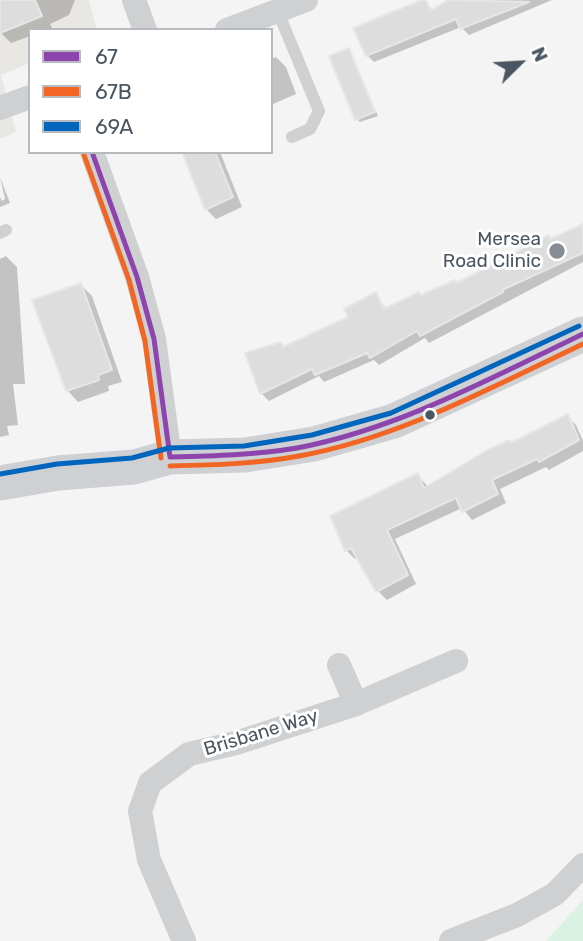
<!DOCTYPE html>
<style>
body{margin:0}
#map{position:relative;width:583px;height:941px;overflow:hidden;background:#f4f4f4;font-family:Rubik,sans-serif}
canvas{display:block}
.legend{position:absolute;left:28px;top:28px;width:245px;height:126px;box-sizing:border-box;background:#fff;border:2px solid #b7bbc0;margin:0;padding:9px 12px;list-style:none;font-size:21px;color:#4a5661}
.legend li{display:flex;align-items:center;gap:14px;height:35px}
.legend b{width:35px;border:2px solid #b7bbc0}
.north{position:absolute;left:485px;top:28px;width:70px;height:70px;-webkit-text-stroke:5px #fff;paint-order:stroke;rotate:66deg;font-size:19px;font-weight:700;line-height:28px;text-align:center;color:#4a5661}
.north::after{content:'';display:block;margin:auto;width:24px;height:32px;background:#4a5661;clip-path:polygon(50% 0,100% 100%,50% 72%,0 100%)}
</style>
<div id="map">
<canvas width="583" height="941"></canvas>
<ul class="legend">
<li><b style="height:9px;background:#8e44ad"></b>67</li>
<li><b style="height:9px;background:#f26522"></b>67B</li>
<li><b style="height:9px;background:#0065bd"></b>69A</li>
</ul>
<div class="north">N</div>
</div>
<script>
const c = document.querySelector('canvas').getContext('2d');
c.lineJoin = 'round';
function paint(path, color) {
  c.fillStyle = color;
  c.fill(path, 'evenodd');
}
function stroke(path, color, width, dash) {
  c.strokeStyle = color;
  c.lineWidth = width;
  c.lineCap = dash ? 'butt' : 'round';
  c.setLineDash(dash || []);
  c.stroke(path);
}
function write(font, color, halo, rows, align = 'center') {
  c.font = font + ' Rubik,sans-serif';
  c.lineWidth = 6;
  c.setLineDash([]);
  c.textBaseline = 'middle';
  c.strokeStyle = halo;
  c.fillStyle = color;
  for (const [text, x, y, turn = 0] of rows) {
    c.save();
    c.translate(x, y);
    c.rotate((+turn || 0) * Math.PI / 180);
    c.textAlign = isNaN(turn) ? turn : align;
    if (halo) c.strokeText(text, 0, 0);
    c.fillText(text, 0, 0);
    c.restore();
  }
}
paint(new Path2D(`
 M0,0H89L97,30H30V63L1,75L16,132L0,139Z`), '#e8e7e3');
paint(new Path2D(`
 M583,900V941H546Z`), '#d9f2e3');
paint(new Path2D(`
 M0,0H75L69,15L50,24L52,28L30,30V36L11,43L0,32Z
 M460,0H552L469,35L461,27L374,62L367,55L425,1L434,12Z
 M349,50L378,116L360,122L357,119Z
 M276,57L286,67L296,94L271,105V59Z
 M184,152H220L242,207L216,219L206,209Z
 M0,177L10,203L0,207V197L2,201L5,199Z
 M583,226V262L429,343L425,338L379,365L374,360L324,382L319,376L269,401L261,393L247,355L281,344L285,349L350,318L375,295L387,309L457,284Z
 M6,256L17,267L25,384H13L18,425L7,426L9,435L0,437V259Z
 M81,285L92,296L122,382L108,386L109,391L78,402L67,390Z
 M567,416L576,425L583,441V451L549,470L546,467L500,489L506,503L472,520L462,508L395,539L416,584L387,600L378,591L359,557L355,559L346,550L418,475L428,487Z`), '#0003');
const building = new Path2D(`
 M0,0H35L42,16L0,33Z
 M422,0H426L430,11L448,0L529,2L460,29L456,19L366,56L353,28Z
 M349,48L375,112L355,120L329,56Z
 M182,152H215L233,197L205,210Z
 M583,224V253L502,290L503,292L420,336L417,331L370,358L367,353L315,375L312,369L260,394L245,353L281,342L283,347L348,317L344,309L376,292L384,309L419,292L421,295L455,280L457,283L549,235L551,239Z
 M81,283L112,370L98,375L99,380L66,391L32,300Z
 M568,414L579,440L539,462L537,459L492,480L498,494L462,512L456,498L387,530L408,575L376,592L351,548L345,551L330,516L418,473L424,488L489,449L510,440L511,443Z`);
paint(building, '#ddddde');
stroke(building, '#e5e6e7', 2);
stroke(new Path2D(`
 M278,12L319,111L310,129L292,137
 M0,233L6,230`), '#ced0d2', 12);
stroke(new Path2D(`
 M134,0L145,30
 M227,30L306,0
 M0,108L30,97
 M92,152L137,277L154,339L170,457
 M339,665L356,704
 M184,941L149,860L140,811L150,783L189,754L236,743L356,704L456,661
 M451,941L517,915L555,894L583,865`), '#ced0d2', 24);
stroke(new Path2D(`
 M0,483L58,473L134,467L170,457L245,455L314,444L394,421L583,334`), '#ced0d4', 35);
stroke(new Path2D(`
 M92,152L137,277L154,339L170,457
 M170,457C212,456 255,455 297,448C398,429 491,378 583,334`), '#8e44ad', 5);
stroke(new Path2D(`
 M84,155L129,280L145,341L161,458
 M170,466C213,465 256,464 299,456C399,438 492,387 583,344`), '#f26522', 5);
stroke(new Path2D(`
 M0,474L57,464L132,458L169,448L244,446L312,435L391,413L579,326`), '#0065bd', 5);
for (const [x, y, r, color] of [
 [557,251,9,"#868d94"],
 [430,415,6,"#4a5661"]
]) {
  const dot = new Path2D();
  dot.arc(x, y, r, 0, 2 * Math.PI);
  c.fillStyle = color;
  c.fill(dot);
  stroke(dot, '#fff', 2.5);
}
write('19px', '#4a5661', '#fff', [
 ["Mersea",541,240],
 ["Road Clinic",541,262]
], 'right');
write('19px', '#4a5661', '#fff', [
 ["Brisbane Way",261,733,-17]
]);
</script>
